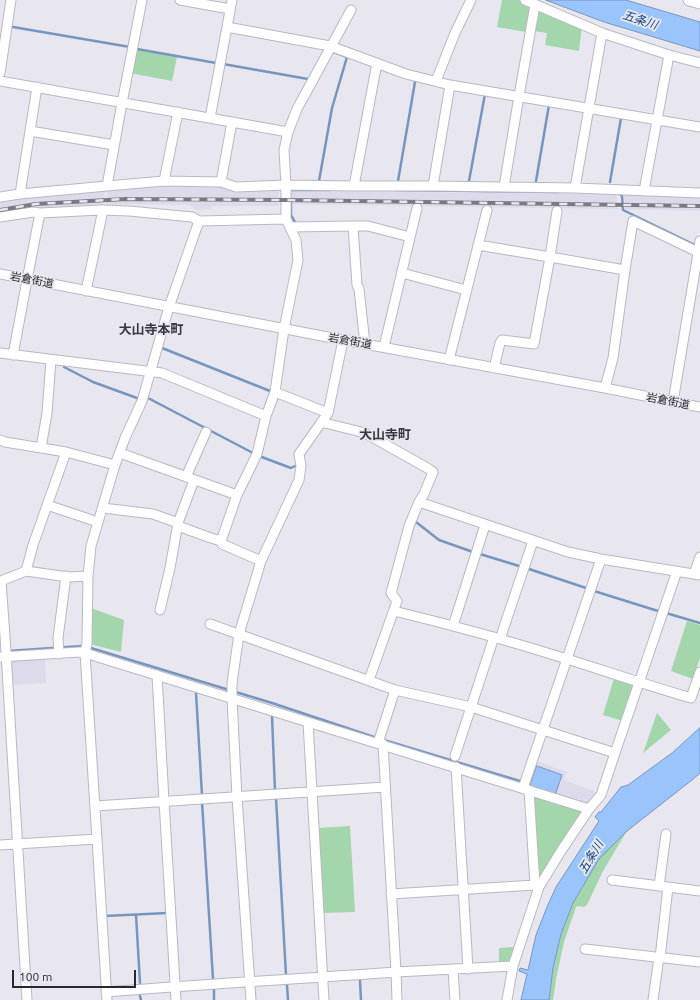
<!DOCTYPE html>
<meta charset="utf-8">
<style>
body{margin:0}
#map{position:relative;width:700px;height:1000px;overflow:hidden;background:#e8e7ef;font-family:Ubuntu,sans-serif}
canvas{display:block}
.scale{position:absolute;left:12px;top:970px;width:124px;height:18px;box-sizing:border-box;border:2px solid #29292c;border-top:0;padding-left:5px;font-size:12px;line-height:14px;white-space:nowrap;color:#29292c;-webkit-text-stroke:3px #e8e7ef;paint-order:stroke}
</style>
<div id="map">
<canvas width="700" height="1000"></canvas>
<div class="scale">100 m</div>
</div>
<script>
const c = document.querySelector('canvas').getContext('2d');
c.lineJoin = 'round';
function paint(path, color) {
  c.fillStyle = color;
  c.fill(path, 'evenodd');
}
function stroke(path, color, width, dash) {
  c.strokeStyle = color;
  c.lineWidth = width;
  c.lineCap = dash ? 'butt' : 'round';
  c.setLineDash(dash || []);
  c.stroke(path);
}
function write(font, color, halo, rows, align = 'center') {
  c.font = font + ' Ubuntu,"Noto Sans JP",sans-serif';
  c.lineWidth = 3.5;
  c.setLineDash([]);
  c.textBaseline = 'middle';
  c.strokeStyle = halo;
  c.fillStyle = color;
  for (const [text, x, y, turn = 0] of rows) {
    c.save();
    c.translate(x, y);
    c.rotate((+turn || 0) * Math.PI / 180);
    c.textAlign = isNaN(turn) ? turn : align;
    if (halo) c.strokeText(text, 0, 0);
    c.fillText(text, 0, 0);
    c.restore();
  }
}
paint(new Path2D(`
 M154,184L279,189V206H212V209L197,210L189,205L106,204L107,190Z
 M103,190L105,192L103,204L32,209L0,213V200Z
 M288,191L616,194L618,209L287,204Z
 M624,195H700V211L625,209Z
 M45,659L46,683L12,685L10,662L14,660Z
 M537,761L567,772L564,780L599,793L589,804H584L529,787V782Z`), '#dddbea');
paint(new Path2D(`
 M502,0H520L531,5L526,32L497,27Z
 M539,9L582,26L579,51L545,45L547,33L534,31Z
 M135,49L177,57L172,81L130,73Z
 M91,608L124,620L121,652L90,644Z
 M687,621L700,625V657L693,679L671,671Z
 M614,678L631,683L634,688L623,721L603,715Z
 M657,713L671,730L643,753Z
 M537,796L581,810V814L558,847L542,875L538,876L534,799Z
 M350,826L355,912L322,913L317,828Z
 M627,831L603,871L587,905L584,907L578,906L576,907L564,942L556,979L553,1000H549L553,968L561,934L573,903L599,859Z
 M514,947C511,959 513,962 499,962V948Z`), '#a3d6aa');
const water = new Path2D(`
 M546,0H626L700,22V51L604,22Z
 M700,728V773L692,780L627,831L599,859L573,903L561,934L553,968L549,1000H521L527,974L519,971L520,968L528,970L536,935L547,907L556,887L599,821L595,817L599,812H601L621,787L628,785L672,753Z
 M537,766L562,775L555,795L530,786Z`);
paint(water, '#99c5fc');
stroke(water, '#7796be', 1);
stroke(new Path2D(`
 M13,27L130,47
 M137,49L216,63
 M223,64L308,79
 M319,181L332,108L347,57L334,52L331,53
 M398,181L415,82
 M469,181L485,94
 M536,181L549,105
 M610,182L621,118
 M290,190H330
 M395,190L558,192
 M619,193L622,196L623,210L695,245
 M291,202V215L295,222
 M162,348L270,391
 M64,367L93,382L137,398
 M148,398L253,453
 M259,456L291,468L295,466
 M416,522L439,540L473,552
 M480,554L519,566
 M529,569L586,588
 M594,591L658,611
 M666,613L700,623
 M8,651L82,646L91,648L272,703L377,738
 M196,693L202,795
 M272,716L275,791
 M384,740L523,782
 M276,798L286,975
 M202,802L213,979
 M136,915L140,983
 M105,916L167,913
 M360,981L361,1000
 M287,985L288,1000
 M214,989V1000
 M140,996L141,1000`), '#7796be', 2.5);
const minor = new Path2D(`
 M180,0L230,9
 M525,0L602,33L669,55L700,63
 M227,27L330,46L406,74L450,85L700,127
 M0,73L11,0
 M0,81L288,132
 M436,81L455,33L471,0
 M210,118L232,0
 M30,131L114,145
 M164,181L178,112
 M221,182L232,122
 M107,186L164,181L221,182L236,187L286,185L354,186H433L575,188L700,193
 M354,186L377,63
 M433,186L450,85
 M504,187L519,96L535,5
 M575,188L602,33
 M644,191L669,55
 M20,194L37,87
 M0,197L20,194L107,186L122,103L142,0
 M0,217L33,212L40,213L101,210L129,211L192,217L199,221L286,219
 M353,226H368L410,237
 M290,227L353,226L357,285L359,289L365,344
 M478,245L550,257L557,211
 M402,273L466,290
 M0,274L343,340L605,388L700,407
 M86,291L103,210
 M384,347L417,208
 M0,353L162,373L266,416
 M13,355L27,280L40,213
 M449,360L487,210
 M494,368L500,343L502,340L534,344L550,257L625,270
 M605,388L613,358L625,270L633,221L700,253
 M275,392L328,413
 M673,402L700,241
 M321,422L365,433L429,469L433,472L424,494L419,502L409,526L391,593L397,601L369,680
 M0,440L5,442L66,452L115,465
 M41,448L47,413L51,360
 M120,453L237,495L257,454L266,416L275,392L284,329L298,260L296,240L286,219V185L284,150L288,132L297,109L351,10
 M186,477L206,432
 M419,502L568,552L601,559L700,575
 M47,505L98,522
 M103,508L153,514L178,523
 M178,526L208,537L221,541L222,544L261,561
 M221,541L237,495
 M26,571L33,545L66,452
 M694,574L700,557
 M0,581H1L5,636L27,1000
 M1,581L26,571L68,577L88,576
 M160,610L170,568L178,523L194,480
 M394,611C452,625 510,641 567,659C608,672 650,686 691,698L700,672
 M210,624L395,690L471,707L615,753L677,571
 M453,626L485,525
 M500,639L533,541
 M59,654L58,638L66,576
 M0,657L79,652L85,653L589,809
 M157,675L164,801L176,1000
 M308,722L324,1000
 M378,743L395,690
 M383,744L396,972L513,966L539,887
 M455,756L494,637
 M456,767L468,969
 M523,788L601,559
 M529,790L535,885
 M95,806L385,787
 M97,839L85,653L87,643L88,576L91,546L115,465L125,438L142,401L169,307L199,221
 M0,845L97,839L107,1000
 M612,880L700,891
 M659,886L666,834
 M391,894L535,885L539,887L561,851L589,809L601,795L615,753
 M585,949L700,962
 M660,958L668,887
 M453,970L455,1000
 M106,992C203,984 299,979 396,972L397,1000
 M251,1000L237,797L232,699V683L239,634L261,561L299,480L301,466L299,454L328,413L343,340
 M507,1000L513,966
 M653,1000L659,957`);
const major = new Path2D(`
 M689,0L700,3`);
stroke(minor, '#b9b8c0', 11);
stroke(major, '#b9b8c0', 13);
stroke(minor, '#fff', 9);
stroke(major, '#fff', 11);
const rail = new Path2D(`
 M0,210L36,204L126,199L286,200L700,206`);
stroke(rail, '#7b7a80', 4);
stroke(rail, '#e8e7ef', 2.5, [8]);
write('11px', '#29292c', '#e8e7ef', [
 ["岩倉街道",32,280,11],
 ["岩倉街道",350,341,10],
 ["岩倉街道",668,401,11]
]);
write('italic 12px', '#124986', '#e8e7ef', [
 ["五条川",640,20,18],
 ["五条川",591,857,-59]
]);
write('bold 13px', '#3a393f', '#e8e7ef', [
 ["大山寺本町",151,330],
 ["大山寺町",385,435]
]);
</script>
